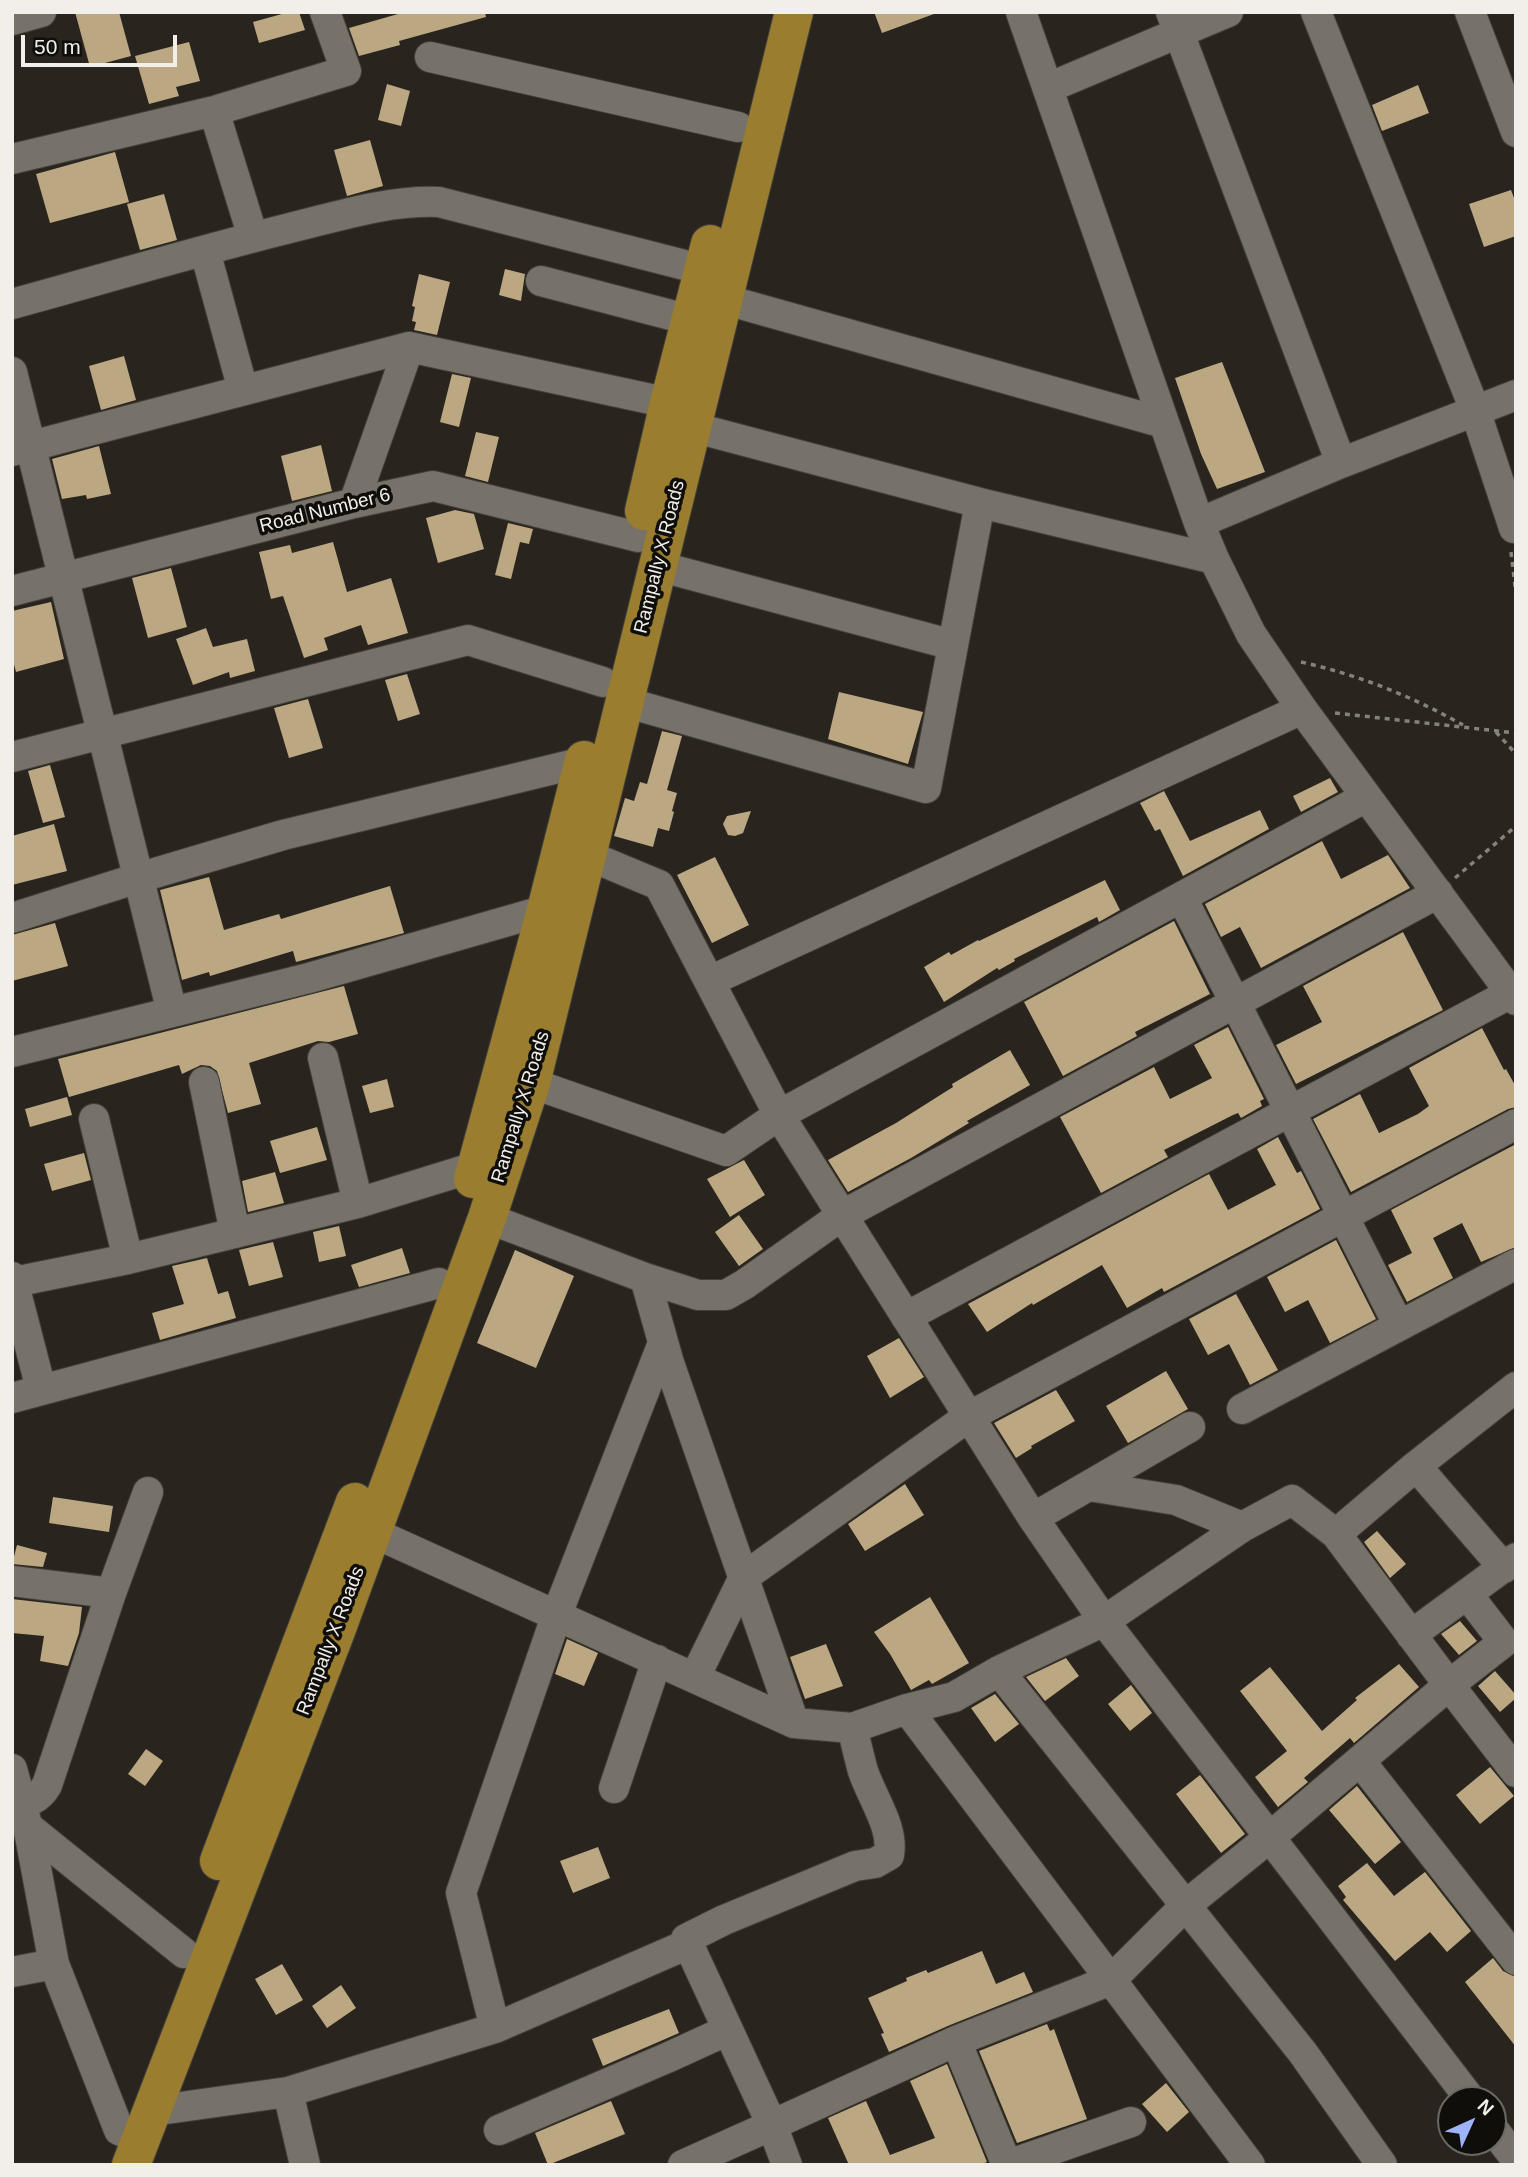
<!DOCTYPE html>
<style>
body{margin:0}
#map{position:relative;width:1528px;height:2177px;overflow:hidden;background:#29251e;font-family:Helvetica,sans-serif}
canvas{display:block}
.frame{position:absolute;inset:0;border:14px solid #f2efea;pointer-events:none}
.north{position:absolute;left:1437px;top:2086px;width:70px;height:70px;box-sizing:border-box;background:#100e0b;border:2px solid #6a6864;border-radius:50%;rotate:45deg;font-size:19px;font-weight:700;line-height:28px;text-align:center;color:#f2efea}
.north::after{content:'';display:block;margin:auto;width:24px;height:32px;background:#9fb3fd;clip-path:polygon(50% 0,100% 100%,50% 72%,0 100%)}
.scale{position:absolute;left:21px;top:35px;width:156px;height:32px;box-sizing:border-box;border:4px solid #f2efea;border-top:0;padding-left:9px;font-size:21px;line-height:24px;white-space:nowrap;color:#f2efea;-webkit-text-stroke:5px #100e0b;paint-order:stroke}
</style>
<div id="map">
<canvas width="1528" height="2177"></canvas>
<div class="frame"></div>
<div class="north">N</div>
<div class="scale">50 m</div>
</div>
<script>
const c = document.querySelector('canvas').getContext('2d');
c.lineJoin = 'round';
function paint(path, color) {
  c.fillStyle = color;
  c.fill(path, 'evenodd');
}
function stroke(path, color, width, dash) {
  c.strokeStyle = color;
  c.lineWidth = width;
  c.lineCap = dash ? 'butt' : 'round';
  c.setLineDash(dash || []);
  c.stroke(path);
}
function write(font, color, halo, rows, align = 'center') {
  c.font = font + ' Helvetica,sans-serif';
  c.lineWidth = 7;
  c.setLineDash([]);
  c.textBaseline = 'middle';
  c.strokeStyle = halo;
  c.fillStyle = color;
  for (const [text, x, y, turn = 0] of rows) {
    c.save();
    c.translate(x, y);
    c.rotate((+turn || 0) * Math.PI / 180);
    c.textAlign = isNaN(turn) ? turn : align;
    if (halo) c.strokeText(text, 0, 0);
    c.fillText(text, 0, 0);
    c.restore();
  }
}
paint(new Path2D(`
 M75,12H119L131,56L90,67Z
 M289,12H299L305,30L259,43L253,22Z
 M405,12H485L486,17L399,41L400,45L359,56L349,28Z
 M874,12H933L934,14L882,33Z
 M189,42L200,81L176,87L179,96L149,104L135,56Z
 M387,84L410,91L401,126L378,120Z
 M1418,85L1429,113L1382,131L1372,105Z
 M370,140L383,186L347,196L334,150Z
 M115,152L129,202L50,223L36,174Z
 M1511,190L1516,203V236L1484,247L1469,204Z
 M164,194L177,240L140,250L127,204Z
 M505,269L525,274L521,301L499,295Z
 M419,274L450,282L437,335L414,330L416,322L412,321L415,307L412,306Z
 M124,356L136,400L101,410L89,366Z
 M1222,362L1265,472L1217,489L1201,454L1175,378Z
 M452,374L471,378L459,427L440,422Z
 M476,432L499,437L488,482L465,476Z
 M321,445L332,491L292,501L281,456Z
 M99,446L111,494L87,499L86,495L62,499L52,459Z
 M455,510L474,514L484,549L438,563L426,518Z
 M508,523L533,529L529,544L520,542L511,579L495,575Z
 M333,542L347,592L391,578L408,633L368,645L361,625L324,638L328,650L304,658L283,596L271,599L259,552L290,545L292,553Z
 M171,568L187,627L148,638L132,578Z
 M51,602L64,659L16,672L12,657V611Z
 M206,628L213,647L247,639L255,671L230,678L229,672L193,685L176,639Z
 M407,674L420,714L398,721L385,680Z
 M839,692L923,712L908,764L828,739Z
 M308,699L323,748L289,758L274,708Z
 M662,731L682,736L667,790L677,793L672,811L674,812L669,831L658,828L653,847L614,836L625,798L634,801L640,782L647,784Z
 M50,765L65,817L43,823L28,771Z
 M1330,778L1338,792L1301,812L1293,796Z
 M1164,791L1190,841L1260,810L1269,829L1183,876L1160,829L1155,831L1140,803Z
 M751,811L743,833L735,836L728,835L723,824L727,816Z
 M54,824L67,871L12,885V836Z
 M1322,841L1341,879L1388,855L1410,888L1261,968L1240,927L1221,937L1205,904Z
 M715,857L749,925L712,943L677,875Z
 M209,877L224,930L279,914L281,919L390,886L404,933L296,962L293,951L210,976L209,972L182,980L160,890Z
 M1105,880L1120,910L1099,922L1097,917L1014,959L1015,961L999,970L997,968L944,1002L924,967L949,952L951,955L978,940L979,941Z
 M1174,921L1210,994L1135,1032L1137,1036L1063,1076L1024,1002Z
 M55,923L68,966L12,981V935Z
 M1403,932L1443,1010L1296,1084L1276,1045L1322,1022L1303,986Z
 M344,986L358,1034L329,1042L318,1041L249,1063L261,1104L228,1113L217,1071L210,1066L201,1065L182,1074L179,1065L69,1097L58,1059Z
 M1228,1027L1264,1099L1260,1101L1262,1106L1241,1118L1238,1113L1233,1115L1164,1150L1168,1157L1101,1193L1060,1117L1154,1067L1170,1099L1212,1078L1194,1045Z
 M1482,1028L1504,1070L1506,1069L1516,1087V1107L1508,1109L1351,1192L1313,1119L1360,1094L1379,1133L1418,1114L1429,1106L1409,1068Z
 M1010,1050L1030,1085L967,1121L969,1123L911,1158L848,1192L828,1160L896,1123L953,1087L952,1084Z
 M387,1079L394,1107L370,1113L362,1086Z
 M67,1097L72,1115L30,1127L25,1109Z
 M317,1127L327,1160L280,1173L270,1141Z
 M1278,1137L1297,1173L1301,1171L1320,1209L1164,1292L1162,1288L1127,1308L1102,1265L1033,1305L1032,1303L987,1332L968,1304L1209,1174L1228,1210L1276,1185L1257,1149Z
 M1516,1144V1247L1481,1262L1462,1223L1433,1238L1453,1278L1407,1302L1388,1265L1412,1253L1391,1210Z
 M84,1153L91,1180L52,1191L44,1164Z
 M744,1160L765,1195L730,1217L707,1179Z
 M275,1172L284,1203L248,1212L242,1181Z
 M739,1215L763,1249L739,1266L715,1232Z
 M339,1226L346,1256L319,1262L313,1232Z
 M1336,1240L1376,1319L1330,1343L1308,1300L1285,1312L1267,1277Z
 M273,1242L283,1277L249,1286L239,1250Z
 M402,1248L410,1273L359,1287L351,1265Z
 M515,1250L574,1276L536,1368L477,1343Z
 M207,1258L218,1294L228,1291L236,1318L160,1340L152,1313L184,1304L172,1266Z
 M1236,1294L1278,1370L1250,1385L1229,1344L1208,1355L1189,1319Z
 M899,1338L924,1377L890,1398L867,1356Z
 M1166,1371L1188,1409L1128,1443L1106,1406Z
 M1056,1390L1075,1421L1031,1446L1032,1448L1016,1458L994,1423Z
 M905,1484L924,1515L865,1551L848,1524Z
 M53,1497L113,1506L109,1532L49,1523Z
 M1377,1531L1406,1564L1390,1578L1364,1542Z
 M17,1545L47,1553L43,1567L12,1564Z
 M930,1597L969,1663L932,1684L929,1680L911,1690L890,1654L874,1632Z
 M12,1599L82,1607L79,1633L68,1666L40,1661L44,1636L12,1633Z
 M1460,1621L1477,1641L1459,1655L1441,1634Z
 M567,1639L598,1653L584,1686L555,1674Z
 M826,1644L843,1686L805,1699L790,1657Z
 M1066,1658L1079,1676L1045,1701L1026,1677Z
 M1399,1664L1419,1687L1354,1743L1350,1738L1304,1778L1308,1782L1278,1807L1255,1777L1287,1751L1240,1691L1270,1667L1322,1731L1357,1700L1355,1698Z
 M1495,1671L1516,1695V1698L1500,1712L1478,1686Z
 M1131,1685L1152,1713L1130,1731L1108,1704Z
 M995,1694L1019,1724L995,1742L971,1708Z
 M146,1749L163,1761L145,1786L128,1774Z
 M1490,1767L1514,1796L1480,1824L1456,1795Z
 M1200,1775L1245,1834L1221,1853L1176,1794Z
 M1357,1786L1401,1842L1375,1864L1329,1810Z
 M598,1847L610,1878L573,1893L560,1861Z
 M1367,1863L1394,1896L1425,1872L1471,1931L1447,1952L1430,1932L1395,1961L1343,1900L1346,1897L1338,1886Z
 M982,1951L996,1984L1024,1972L1033,1992L950,2025L889,2052L881,2034L884,2033L868,1998L907,1981L906,1978L926,1970L928,1973Z
 M1493,1958L1503,1971L1516,1977V2047L1465,1982Z
 M282,1964L303,2000L276,2015L255,1979Z
 M341,1985L356,2008L327,2028L312,2006Z
 M669,2009L679,2033L603,2066L592,2039Z
 M1047,2024L1050,2031L1054,2029L1087,2119L1017,2143L979,2051Z
 M947,2064L987,2162L979,2165H849L828,2118L866,2101L890,2155L935,2138L910,2081Z
 M1166,2083L1189,2112L1167,2132L1142,2104Z
 M611,2101L625,2134L548,2165L535,2133Z`), '#bba782');
const minor = new Path2D(`
 M1021,12L1199,523
 M1171,12L1341,463
 M1316,12L1475,410L1514,528
 M1470,12L1516,132
 M12,20L41,12
 M430,57L738,127
 M1048,88L1228,12
 M214,111L253,237
 M12,159L214,111L346,71L325,12
 M205,251L243,390
 M541,281L690,320
 M723,299L1164,423
 M12,304C103,279 194,252 286,229C336,217 386,200 439,202L704,270
 M12,372L172,1012
 M1516,395L1341,463L1199,523L1214,559L1251,634L1302,709L1516,1000
 M692,427L980,503L1214,559
 M12,451L409,347L669,403
 M354,503L409,347
 M658,566L953,645
 M12,591L354,503L433,486L638,537
 M625,702L926,788L980,503
 M12,757L468,640L603,682
 M587,855L659,885L779,1115L1033,1518L1104,1621L1471,2100
 M1182,898L1399,1326
 M12,918L138,878L283,835L583,762
 M710,981L1302,709
 M12,1052L309,978L546,910
 M323,1058L358,1203
 M204,1082L235,1233
 M531,1083L726,1151L779,1115L1366,797
 M94,1119L128,1259
 M487,1218L645,1278L698,1295H726L745,1284L841,1216L1438,893
 M12,1277L41,1389
 M645,1278L669,1363L794,1723
 M14,1282L128,1259L358,1203L478,1166
 M906,1317L1511,993
 M12,1398L439,1283
 M1242,1409L1516,1264
 M1416,1466L1504,1568
 M1089,1486L1176,1500L1242,1527
 M1033,1518L1190,1427
 M372,1532L794,1723L852,1728L907,1709L954,1697L999,1671L1104,1621L1242,1527L1292,1500L1336,1534
 M12,1581L111,1593
 M1467,1594L1504,1642L1449,1685L1516,1772
 M1411,1635L1516,1558
 M999,1671L1303,2053L1382,2165
 M695,1677L744,1577L968,1417L1516,1124
 M852,1728C856,1742 859,1757 863,1771C872,1798 894,1827 889,1855L875,1863L855,1866L724,1920L686,1939L772,2125L956,2041L1111,1980L907,1709
 M1360,1761L1516,1960
 M12,1769L30,1836L54,1964L119,2130L141,2139
 M614,1788L657,1660
 M12,1805C28,1803 39,1799 47,1785L111,1593L148,1492
 M28,1827L184,1953
 M12,1972L54,1964
 M495,2028L461,1893L557,1614L663,1343
 M956,2041L1007,2165
 M288,2092L305,2165
 M152,2111L288,2092L495,2028L688,1944
 M1493,2129L1516,2159
 M499,2130L669,2057L728,2030
 M683,2165L772,2125L787,2165
 M1008,2165L1131,2122
 M1250,2165L1111,1980L1186,1905L1270,1837L1449,1685L1336,1534L1416,1466L1516,1387`);
const major = new Path2D(`
 M644,511L669,403L710,244
 M473,1179L546,910L584,760
 M219,1861L355,1502
 M131,2165L336,1631L487,1218L531,1083L794,12`);
stroke(minor, '#43403a', 32);
stroke(major, '#43403a', 40);
stroke(new Path2D(`
 M1511,552L1516,595
 M1301,662C1359,675 1411,696 1463,725
 M1335,713L1516,733
 M1496,732L1516,754
 M1455,878L1516,826`), '#85817b', 3.5, [5, 5]);
stroke(minor, '#777269', 30);
stroke(major, '#9a7d2f', 38);
write('19px', '#f2efea', '#100e0b', [
 ["Road Number 6",325,511,-14],
 ["Rampally X Roads",660,557,-76],
 ["Rampally X Roads",521,1107,-73],
 ["Rampally X Roads",331,1641,-69]
]);
</script>
